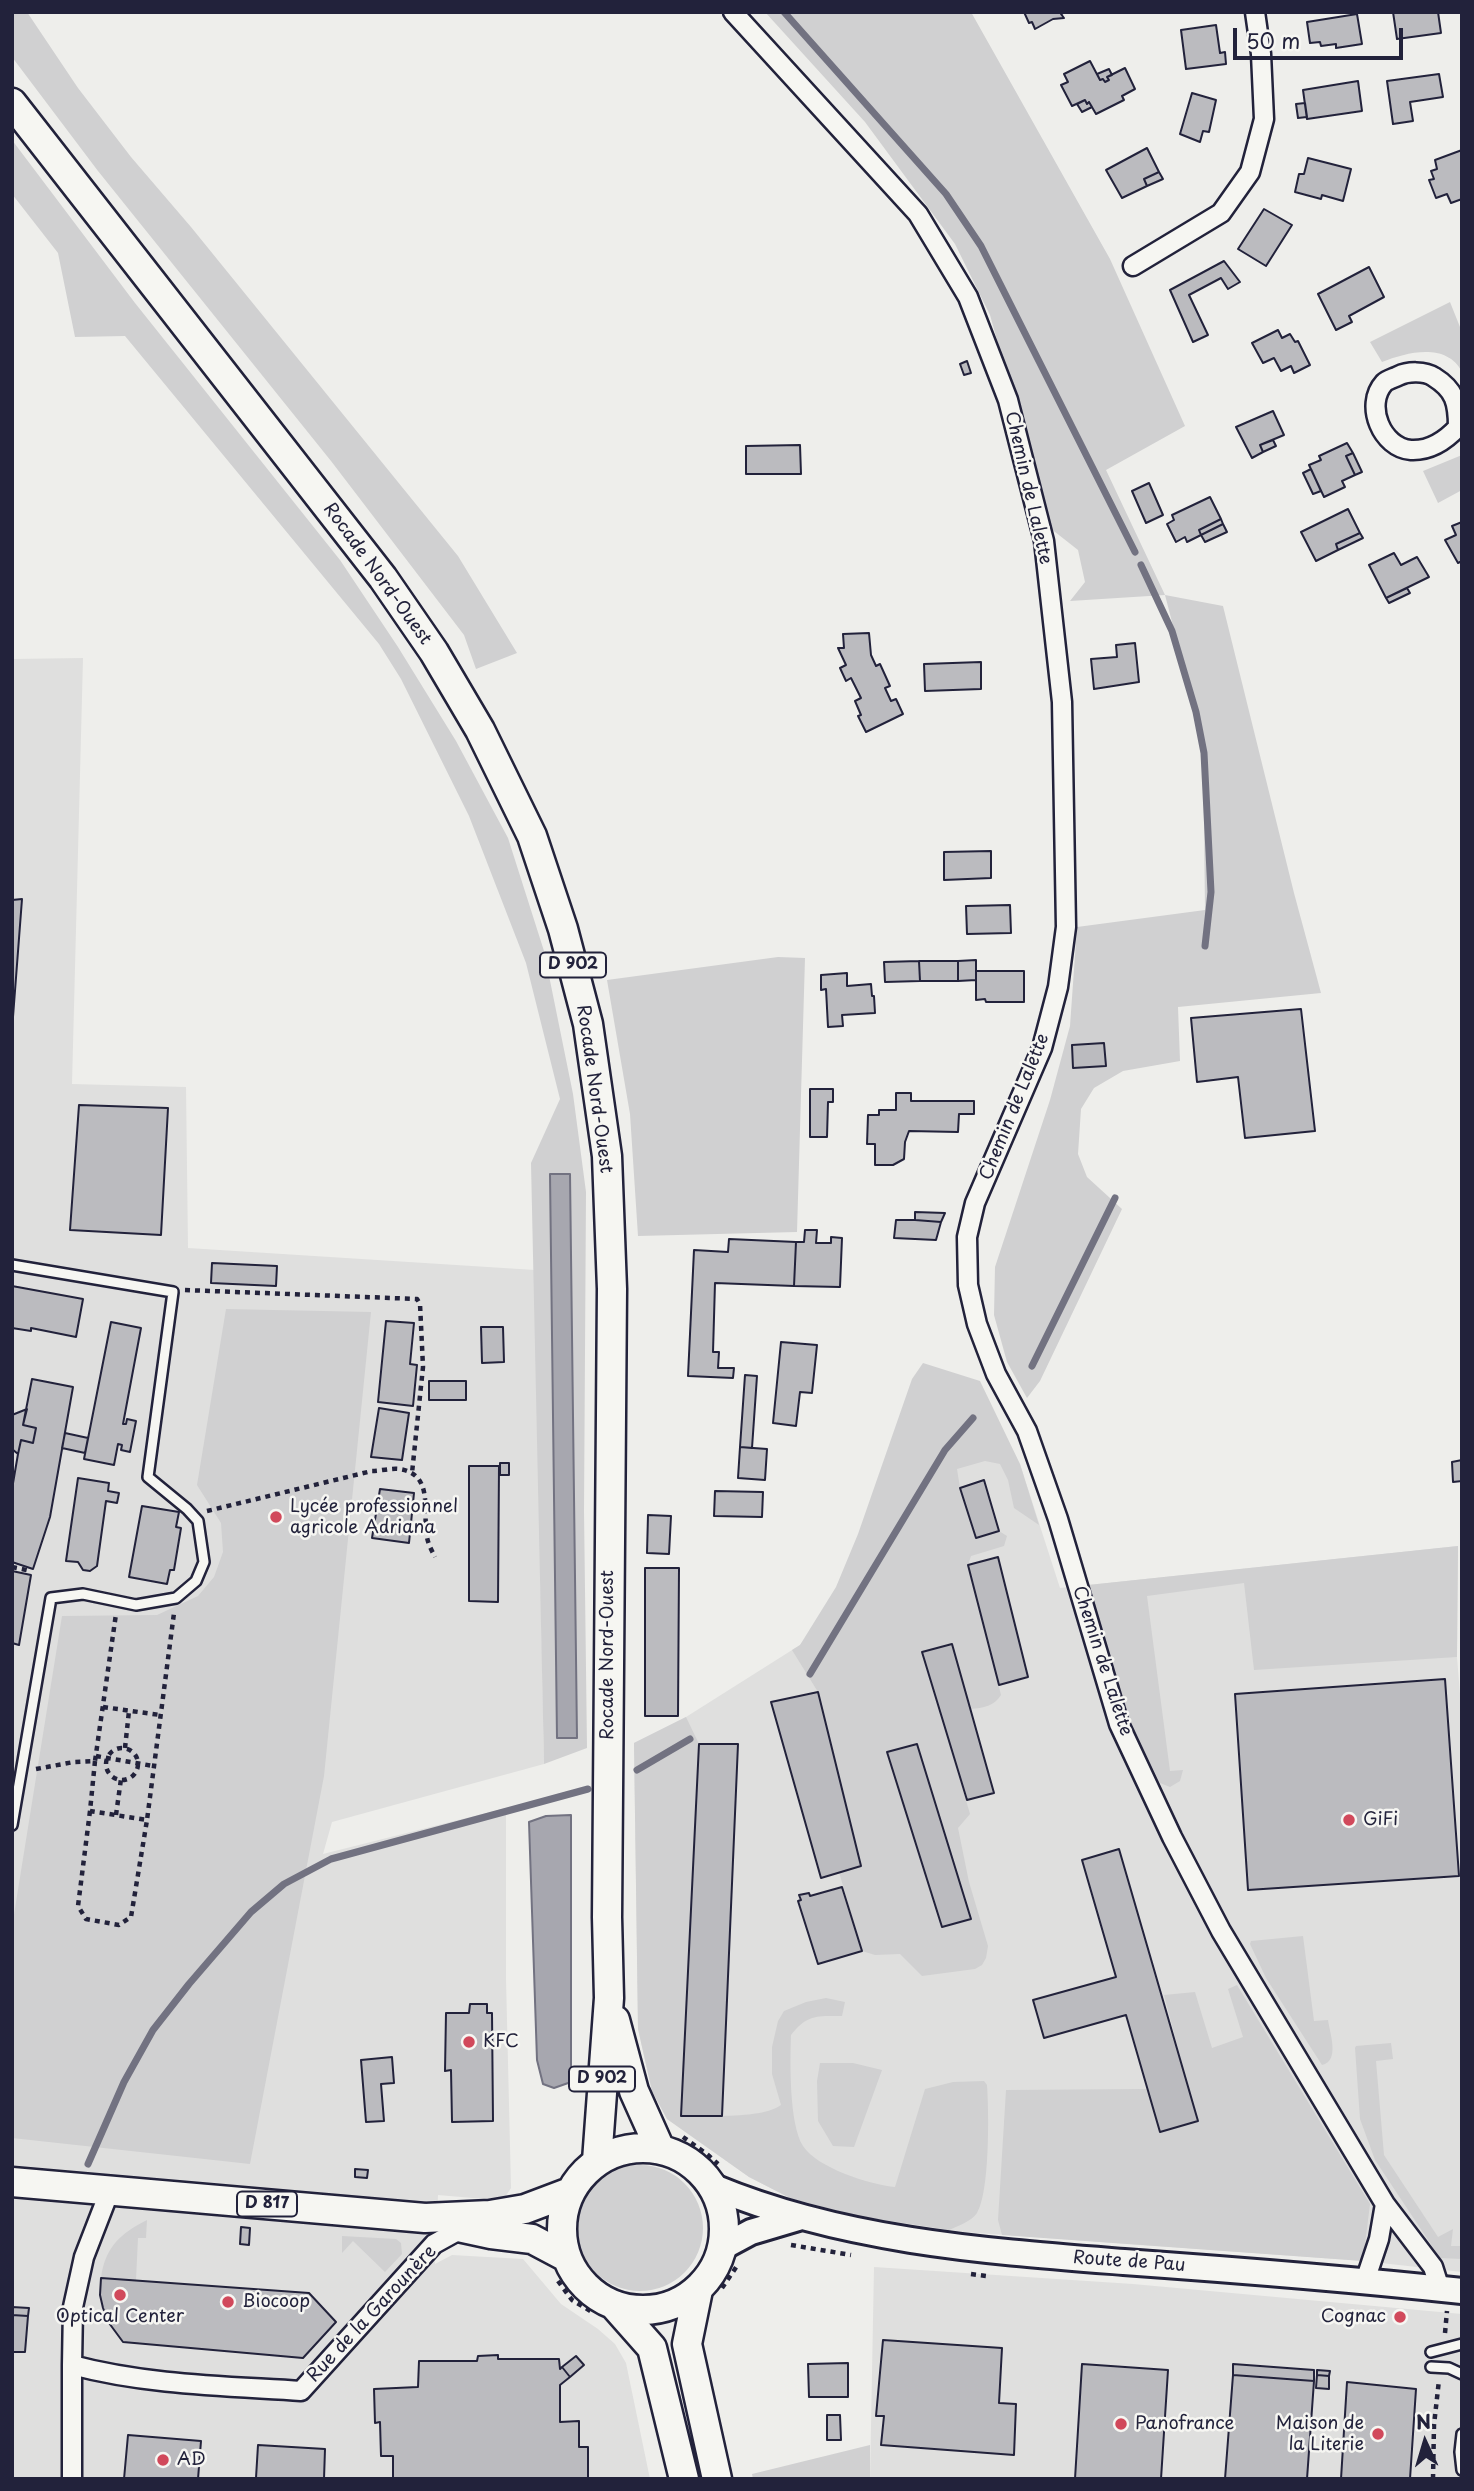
<!DOCTYPE html>
<meta charset="utf-8">
<style>
body{margin:0}
#map{position:relative;width:1474px;height:2491px;overflow:hidden;background:#eeeeeb;font-family:"Playpen Sans",sans-serif}
canvas{display:block}
.frame{position:absolute;inset:0;border:14px solid #22223b;pointer-events:none}
.north{position:absolute;left:1390px;top:2407px;width:70px;height:70px;-webkit-text-stroke:5px #f6f6f2;paint-order:stroke;rotate:356deg;font-size:19px;font-weight:700;line-height:28px;text-align:center;color:#22223b}
.north::after{content:'';display:block;margin:auto;width:24px;height:32px;background:#22223b;clip-path:polygon(50% 0,100% 100%,50% 72%,0 100%)}
.scale{position:absolute;left:1233px;top:28px;width:170px;height:32px;box-sizing:border-box;border:4px solid #22223b;border-top:0;padding-left:9px;font-size:21px;line-height:24px;white-space:nowrap;color:#22223b;-webkit-text-stroke:5px #f6f6f2;paint-order:stroke}
</style>
<div id="map">
<canvas width="1474" height="2491"></canvas>
<div class="frame"></div>
<div class="north">N</div>
<div class="scale">50 m</div>
</div>
<script>
const c = document.querySelector('canvas').getContext('2d');
c.lineJoin = 'round';
function paint(path, color) {
  c.fillStyle = color;
  c.fill(path, 'evenodd');
}
function stroke(path, color, width, dash) {
  c.strokeStyle = color;
  c.lineWidth = width;
  c.lineCap = dash ? 'butt' : 'round';
  c.setLineDash(dash || []);
  c.stroke(path);
}
function write(font, color, halo, rows, align = 'center') {
  c.font = font + ' "Playpen Sans",sans-serif';
  c.lineWidth = 5;
  c.setLineDash([]);
  c.textBaseline = 'middle';
  c.strokeStyle = halo;
  c.fillStyle = color;
  for (const [text, x, y, turn = 0] of rows) {
    c.save();
    c.translate(x, y);
    c.rotate((+turn || 0) * Math.PI / 180);
    c.textAlign = isNaN(turn) ? turn : align;
    if (halo) c.strokeText(text, 0, 0);
    c.fillText(text, 0, 0);
    c.restore();
  }
}
paint(new Path2D(`
 M83,658L72,1084L186,1087L188,1248L535,1270L544,1764L332,1822L323,1854L506,1808V1979L511,2188L505,2197L484,2199L438,2195L435,2264L452,2255L523,2259L561,2304L598,2329L615,2344L626,2363L650,2479H12V659Z
 M958,1444L1020,1464L1060,1588L1458,1546L1457,1657L1462,1719V2272L1363,2261L964,2232L857,2216L790,2198L749,2177L667,2119L652,2091L638,2029L634,1743L686,1717L800,1645Z
 M874,2267L1133,2284L1462,2314V2479H870Z`), '#dfdfde');
paint(new Path2D(`
 M12,12H27L78,88L131,157L191,227L458,556L517,653L476,669L464,635L331,461L98,171L12,57Z
 M765,12H971L1110,259L1185,426L1106,470L1165,595L1223,606L1294,893L1321,993L1178,1007L1180,1061L1123,1071L1094,1088L1081,1109L1078,1154L1087,1177L1122,1209L1040,1381L1027,1398L1007,1362L994,1315L995,1267L1050,1100L1070,1026L1077,927L1205,910L1203,741L1165,595L1070,601L1085,582L1078,550L1050,528L990,315L955,244L865,122Z
 M12,140L135,303L340,560L398,647L456,741L508,838L544,951L573,1094L586,1192L584,1511L587,1748L544,1764L531,1163L560,1099L526,963L469,816L401,679L379,644L125,336L75,337L58,253L12,194ZM551,1174H570L576,1738H557Z
 M1450,302L1462,332V372C1447,342 1407,352 1382,362L1370,342Z
 M1462,455V490L1438,503L1423,471Z
 M778,957L805,958L797,1232L638,1236L630,1114L607,980Z
 M226,1309L371,1312L324,1776L250,2164L12,2138V1927L62,1616L157,1615L198,1596L214,1577L223,1552L221,1523L197,1485Z
 M923,1363L980,1381L1020,1464L1039,1525L1014,1508L1008,1480L1000,1464L985,1461L957,1469L960,1488L976,1538L999,1531L1007,1536L1004,1546L971,1556L968,1565L1001,1695C994,1706 984,1708 970,1709L952,1644L923,1652L970,1814L958,1828L969,1882L988,1946L986,1958L982,1965L975,1969L922,1976L900,1954L875,1955L862,1951L839,1872L860,1865L818,1692L792,1650L800,1645L836,1587L858,1534L912,1379Z
 M1458,1546L1457,1657L1254,1670L1244,1583L1147,1596L1170,1771L1183,1770L1180,1781L1170,1787L1160,1783L1127,1716L1088,1585Z
 M686,1717L699,1744L681,2115C704,2116 763,2119 781,2105L772,2074V2047L778,2021L784,2011L806,2002L826,1998L845,2002L842,2016C818,2016 807,2014 791,2035C790,2061 789,2124 803,2146C817,2168 871,2185 895,2187L925,2089L953,2082L984,2081L987,2085C989,2112 990,2192 977,2213C972,2221 958,2226 949,2230L857,2216L790,2198L749,2177L667,2119L652,2091L638,2029L634,1743Z
 M1303,1936L1314,2021L1328,2020C1330,2034 1340,2061 1322,2065L1266,1978L1250,1944L1251,1941Z
 M1237,1985L1370,2204L1363,2261L1002,2235L998,2220L1006,2090L1147,2089L1160,2132L1197,2121L1164,1995L1195,1992L1212,2048L1243,2037L1228,1989Z
 M1391,2043L1393,2059L1376,2061L1384,2155L1438,2237L1453,2229L1451,2246H1462V2259L1440,2258L1375,2160L1360,2119L1355,2048L1356,2046Z
 M820,2063H853L882,2070L854,2147L833,2146L818,2121L817,2081Z
 M577 2228a63 63 0 1 1 126 0a63 63 0 1 1-126 0Z
 M147,2220L146,2238H138L136,2280L101,2278C105,2247 121,2233 147,2220Z
 M342,2236L396,2239L401,2243L402,2254L385,2272L353,2241L342,2253Z
 M870,2445V2479H753L752,2474Z`), '#d0d0d1');
const water = new Path2D(`
 M550,1174H570L577,1738H557Z
 M571,1815V2082L554,2088L543,2084L537,2060L529,1822L546,1816Z`);
paint(water, '#a7a7af');
stroke(water, '#727281', 2);
stroke(new Path2D(`
 M784,12L946,194L981,246L1135,552
 M1141,565L1172,631L1196,712L1204,753L1211,892L1205,946
 M1032,1366L1115,1198
 M810,1674L945,1450L973,1418
 M637,1770L690,1739
 M88,2164L124,2082L153,2030L189,1984L251,1912L284,1884L331,1859L588,1789`), '#727281', 7);
const building = new Path2D(`
 M1024,12H1065L1061,14L1064,18L1053,19L1035,29L1032,22L1029,23Z
 M1393,12H1438L1441,33L1397,39Z
 M1357,14L1362,44L1336,48V44L1321,46L1320,42L1310,43L1307,22Z
 M1216,25L1220,53L1225,52L1226,64L1186,69L1181,30Z
 M1090,61L1100,80L1103,79L1105,82L1109,80L1107,77L1125,68L1135,89L1122,96L1124,100L1096,114L1089,102L1087,104L1085,100L1072,106L1061,85L1068,82L1064,74Z
 M1109,69L1112,75L1107,77L1109,80L1105,82L1103,79L1100,80L1097,74Z
 M1439,74L1443,97L1410,102L1413,121L1393,124L1387,81Z
 M1358,81L1362,111L1307,119L1303,90Z
 M1192,93L1216,100L1209,132L1203,131L1200,142L1180,134Z
 M1085,100L1087,104L1089,102L1092,107L1082,112L1077,104Z
 M1305,103L1307,117L1298,118L1296,104Z
 M1147,148L1159,172L1144,179L1147,186L1122,198L1106,170Z
 M1462,150V199L1451,203L1447,194L1436,198L1429,180L1434,179L1431,171L1437,169L1435,160Z
 M1308,158L1351,169L1343,201L1322,195L1321,199L1295,192L1299,174H1304Z
 M1159,172L1163,179L1147,186L1144,179Z
 M1264,209L1292,225L1266,266L1238,249Z
 M1224,261L1240,282L1228,289L1221,278L1189,295L1208,335L1193,342L1170,290Z
 M1369,267L1384,297L1349,316L1352,322L1336,330L1318,294Z
 M1278,330L1282,338L1290,334L1295,342L1298,341L1310,365L1294,373L1291,366L1281,371L1274,358L1263,363L1252,343Z
 M967,361L971,373L964,375L960,364Z
 M1273,411L1284,435L1260,445L1263,452L1252,458L1236,427Z
 M1273,440L1276,446L1263,452L1260,445Z
 M1347,443L1353,453L1346,456L1355,475L1342,481L1345,487L1324,497L1309,465L1321,460L1319,456Z
 M800,445L801,474H746V446Z
 M1353,453L1362,472L1355,475L1346,456Z
 M1311,469L1321,491L1313,494L1303,473Z
 M1149,483L1163,515L1146,523L1132,491Z
 M1210,497L1221,519L1199,530L1201,535L1187,542L1185,537L1176,542L1167,524L1174,520L1172,515Z
 M1348,509L1360,533L1336,544L1338,550L1316,561L1301,532Z
 M1221,519L1223,524L1201,535L1199,530Z
 M1462,522V561L1458,563L1445,540L1456,535L1452,526Z
 M1223,524L1227,532L1205,542L1201,535Z
 M1360,533L1363,538L1338,550L1336,544Z
 M1394,553L1401,565L1417,557L1429,577L1386,598L1369,565Z
 M1407,588L1410,593L1389,603L1386,598Z
 M869,633L871,655L876,666L880,664L890,686L885,688L891,701L896,699L903,714L866,732L858,716L861,715L855,701L861,698L851,678L846,681L840,668L846,665L838,648H844L843,634Z
 M1135,643L1139,682L1094,689L1091,659L1117,657L1116,645Z
 M981,662V689L925,691L924,664Z
 M991,851V878L944,880V852Z
 M22,899L12,1030V900Z
 M1010,905L1011,933L967,934L966,906Z
 M976,960V980L958,981V961Z
 M919,961L920,981L885,982L884,962Z
 M919,961H958V981H920Z
 M976,971H1024V1002H986L985,999L976,1000Z
 M847,973V986L871,984L872,996H874L875,1013L842,1015L843,1026L828,1027L826,989L821,990V975Z
 M1301,1009L1315,1131L1245,1138L1238,1077L1197,1082L1191,1018Z
 M1104,1043L1106,1066L1073,1068L1072,1045Z
 M810,1089H833V1102H828L827,1137H810Z
 M896,1093H911V1101H974V1114H959L958,1132L909,1131L905,1142L904,1159L893,1165H875V1144H867L868,1115H879V1110H896Z
 M79,1105L168,1108L161,1235L70,1230Z
 M915,1212L945,1213L941,1222L915,1220Z
 M896,1220H915L941,1222L936,1240L894,1238Z
 M805,1230H817L816,1243H831V1237L842,1238L840,1287L794,1286L796,1242H804Z
 M729,1239L796,1242L794,1286L715,1283L713,1352H719L718,1368H734L733,1378L688,1376L694,1250L728,1252Z
 M212,1263L277,1266L276,1286L211,1283Z
 M12,1286L83,1299L76,1337L31,1328V1331L12,1328Z
 M386,1321L414,1323L410,1364L417,1365L413,1406L378,1402Z
 M111,1322L141,1328L123,1424H126L127,1419L136,1421L130,1452L121,1450L122,1445L118,1444L114,1465L84,1459Z
 M481,1327H503L504,1362L482,1363Z
 M781,1342L817,1345L812,1393L800,1392L796,1426L773,1423Z
 M745,1375L757,1376L752,1448L740,1447Z
 M32,1379L73,1387L50,1517L33,1569L12,1562V1489L18,1454L21,1440L33,1443L36,1428L23,1425Z
 M429,1381H466V1400H429Z
 M379,1408L409,1413L402,1460L371,1457Z
 M27,1409L23,1425L36,1428L33,1443L21,1440L18,1454L12,1449V1415Z
 M65,1433L88,1438L85,1453L62,1448Z
 M740,1447L767,1449L765,1480L738,1478Z
 M1462,1460V1481L1453,1482L1452,1462Z
 M500,1463H509V1475H500Z
 M469,1466H499L498,1602L469,1601Z
 M78,1478L109,1483L108,1491L119,1493L117,1503L106,1501L97,1566L90,1571L83,1570L78,1562L66,1561Z
 M984,1480L999,1531L976,1538L960,1488Z
 M380,1489L414,1493L409,1543L372,1538Z
 M715,1491L763,1492L762,1517L714,1516Z
 M142,1506L179,1512L176,1527L181,1528L174,1570H170L167,1584L129,1577Z
 M648,1515L671,1516L669,1554L647,1553Z
 M998,1557L1028,1677L999,1685L968,1565Z
 M645,1568H679L678,1716H645Z
 M12,1571L31,1575L19,1645L12,1643Z
 M952,1644L994,1793L967,1800L922,1652Z
 M1445,1679L1459,1876L1248,1890L1235,1694Z
 M818,1692L861,1866L821,1878L771,1702Z
 M699,1744H738L722,2116H681Z
 M917,1744L971,1919L942,1927L887,1752Z
 M1119,1849L1198,2121L1160,2132L1126,2015L1044,2038L1033,2000L1116,1977L1082,1860Z
 M842,1887L862,1951L818,1964L798,1901L801,1900L799,1895L809,1893L810,1896Z
 M470,2004H487V2013H492L493,2121L452,2122L451,2070L445,2071L446,2013H469Z
 M392,2057L394,2083L381,2084L384,2121L366,2122L361,2060Z
 M355,2169L368,2170L367,2178L355,2177Z
 M241,2227L250,2228L249,2245L240,2244Z
 M101,2278L309,2293L336,2322L303,2358L123,2342L109,2323L103,2308L100,2295Z
 M12,2307L29,2308L28,2316L12,2315Z
 M12,2315L28,2316L25,2352H12Z
 M883,2340L1002,2348L999,2403L1016,2404L1014,2455L881,2445L884,2416H876Z
 M498,2355V2359H559L560,2369L562,2367L570,2377L560,2385V2422L579,2421V2447H588V2479H393V2456H381L380,2422L375,2423L374,2389L418,2387L419,2361H477L478,2356Z
 M576,2356L584,2365L570,2377L562,2367Z
 M848,2363V2397H809L808,2364Z
 M1082,2364L1168,2370L1161,2479H1075Z
 M1233,2364L1314,2370V2381L1233,2375Z
 M1317,2370L1330,2371L1329,2376L1317,2375Z
 M1233,2375L1314,2381L1307,2479H1225Z
 M1317,2375L1329,2376V2389L1316,2388Z
 M1347,2382L1416,2389L1410,2479H1341Z
 M827,2415H840L841,2440H827Z
 M128,2435L201,2441L198,2479H124Z
 M258,2445L325,2449L324,2479H248L256,2478Z`);
paint(building, '#bbbbbf');
stroke(building, '#22223b', 2);
const lane = new Path2D(`
 M12,1265L173,1292L148,1477L187,1509L198,1521L204,1562L196,1581L176,1598L136,1605L83,1594L51,1598L12,1825
 M1431,2352L1462,2344
 M1431,2367L1449,2368L1462,2374
 M1462,2434L1460,2452L1462,2470`);
const street = new Path2D(`
 M733,12L918,214L968,297L1008,400L1044,541L1062,702L1066,927L1058,987L1042,1048L975,1203L967,1237L968,1285L977,1324L996,1374L1027,1431L1058,1519L1119,1724L1172,1837L1221,1931L1385,2204L1433,2267L1440,2289
 M1133,266L1221,213L1250,172L1264,119L1261,54L1255,12
 M1458,427C1458,403 1455,390 1434,377C1425,371 1408,371 1398,376C1394,378 1387,380 1384,383C1364,405 1382,448 1411,450C1431,451 1446,440 1458,427H1462
 M110,2190L84,2257L73,2307L72,2365C147,2385 225,2386 301,2391L434,2244L463,2228
 M1365,2281L1379,2239L1385,2204
 M72,2479V2365`);
const secondary = new Path2D(`
 M714,2187C844,2241 985,2251 1124,2262C1237,2270 1349,2279 1462,2291
 M723,2247L751,2232L798,2218`);
const primary = new Path2D(`
 M12,103L383,578L434,652L480,730L532,836L563,929L588,1024L607,1156L612,1289L607,1917L609,1998L597,2161
 M615,2020L634,2091L660,2149
 M562 2229a81 81 0 1 1 162 0a81 81 0 1 1-162 0Z
 M12,2182L425,2218L490,2215L525,2209L570,2192
 M454,2226L491,2234L532,2239L566,2257
 M698,2290L687,2344L717,2479
 M614,2305L652,2348L684,2479`);
stroke(lane, '#22223b', 14);
stroke(street, '#22223b', 23);
stroke(secondary, '#22223b', 30);
stroke(primary, '#22223b', 33);
stroke(new Path2D(`
 M185,1290L417,1299L420,1304L423,1367L412,1473
 M207,1511L372,1471C380,1471 391,1468 399,1469C435,1474 422,1512 427,1537C428,1544 432,1551 435,1557
 M12,1567L31,1571
 M103,1707L160,1715
 M125,1748L129,1711
 M106 1764a16 16 0 1 1 32 0a16 16 0 1 1-32 0Z
 M96,1756L153,1766
 M95,1761L90,1811L147,1820L174,1613
 M36,1769L74,1762L95,1761L116,1614
 M90,1811L78,1906L86,1919L119,1925L131,1917L147,1820
 M116,1815L121,1779
 M683,2137L708,2155L718,2164
 M791,2245L851,2255
 M971,2274L986,2276
 M558,2281L572,2300L592,2312
 M722,2288L737,2266
 M1445,2333L1447,2311
 M1433,2479L1434,2425L1439,2380`), '#22223b', 4.5, [5, 5]);
stroke(lane, '#f6f6f2', 9);
stroke(street, '#f6f6f2', 18);
stroke(secondary, '#f6f6f2', 24);
stroke(primary, '#f6f6f2', 28);
for (const [x, y, r, color] of [
 [276,1517,7,"#d1495b"],
 [1349,1820,7,"#d1495b"],
 [469,2042,7,"#d1495b"],
 [120,2295,7,"#d1495b"],
 [228,2302,7,"#d1495b"],
 [1400,2317,7,"#d1495b"],
 [1121,2424,7,"#d1495b"],
 [1378,2434,7,"#d1495b"],
 [163,2460,7,"#d1495b"]
]) {
  const dot = new Path2D();
  dot.arc(x, y, r, 0, 2 * Math.PI);
  c.fillStyle = color;
  c.fill(dot);
  stroke(dot, '#f6f6f2', 2.5);
}
for (const [x, y, w] of [
 [573,965,66],
 [602,2079,66],
 [267,2204,60]
]) {
  const box = new Path2D();
  box.roundRect(x - w / 2, y - 12.5, w, 25, 5);
  c.fillStyle = '#f6f6f2';
  c.fill(box);
  stroke(box, '#22223b', 2);
}
write('bold 16px', '#22223b', null, [
 ["D 902",573,965],
 ["D 902",602,2079],
 ["D 817",267,2204]
]);
write('18px', '#22223b', '#f6f6f2', [
 ["Chemin de Lalette",1028,488,77],
 ["Rocade Nord-Ouest",377,574,54],
 ["Rocade Nord-Ouest",594,1089,82],
 ["Chemin de Lalette",1015,1107,-68],
 ["Rocade Nord-Ouest",608,1655,-90],
 ["Chemin de Lalette",1102,1661,72],
 ["Route de Pau",1129,2262,4],
 ["Rue de la Garounère",372,2314,-47]
]);
write('18px', '#22223b', '#f6f6f2', [
 ["Lycée professionnel",290,1507],
 ["agricole Adriana",290,1528],
 ["GiFi",1363,1820],
 ["KFC",483,2042],
 ["Biocoop",242,2302],
 ["Optical Center",120,2317,"center"],
 ["Cognac",1386,2317,"right"],
 ["Panofrance",1135,2424],
 ["Maison de",1364,2424,"right"],
 ["la Literie",1364,2445,"right"],
 ["AD",177,2460]
], 'left');
</script>
